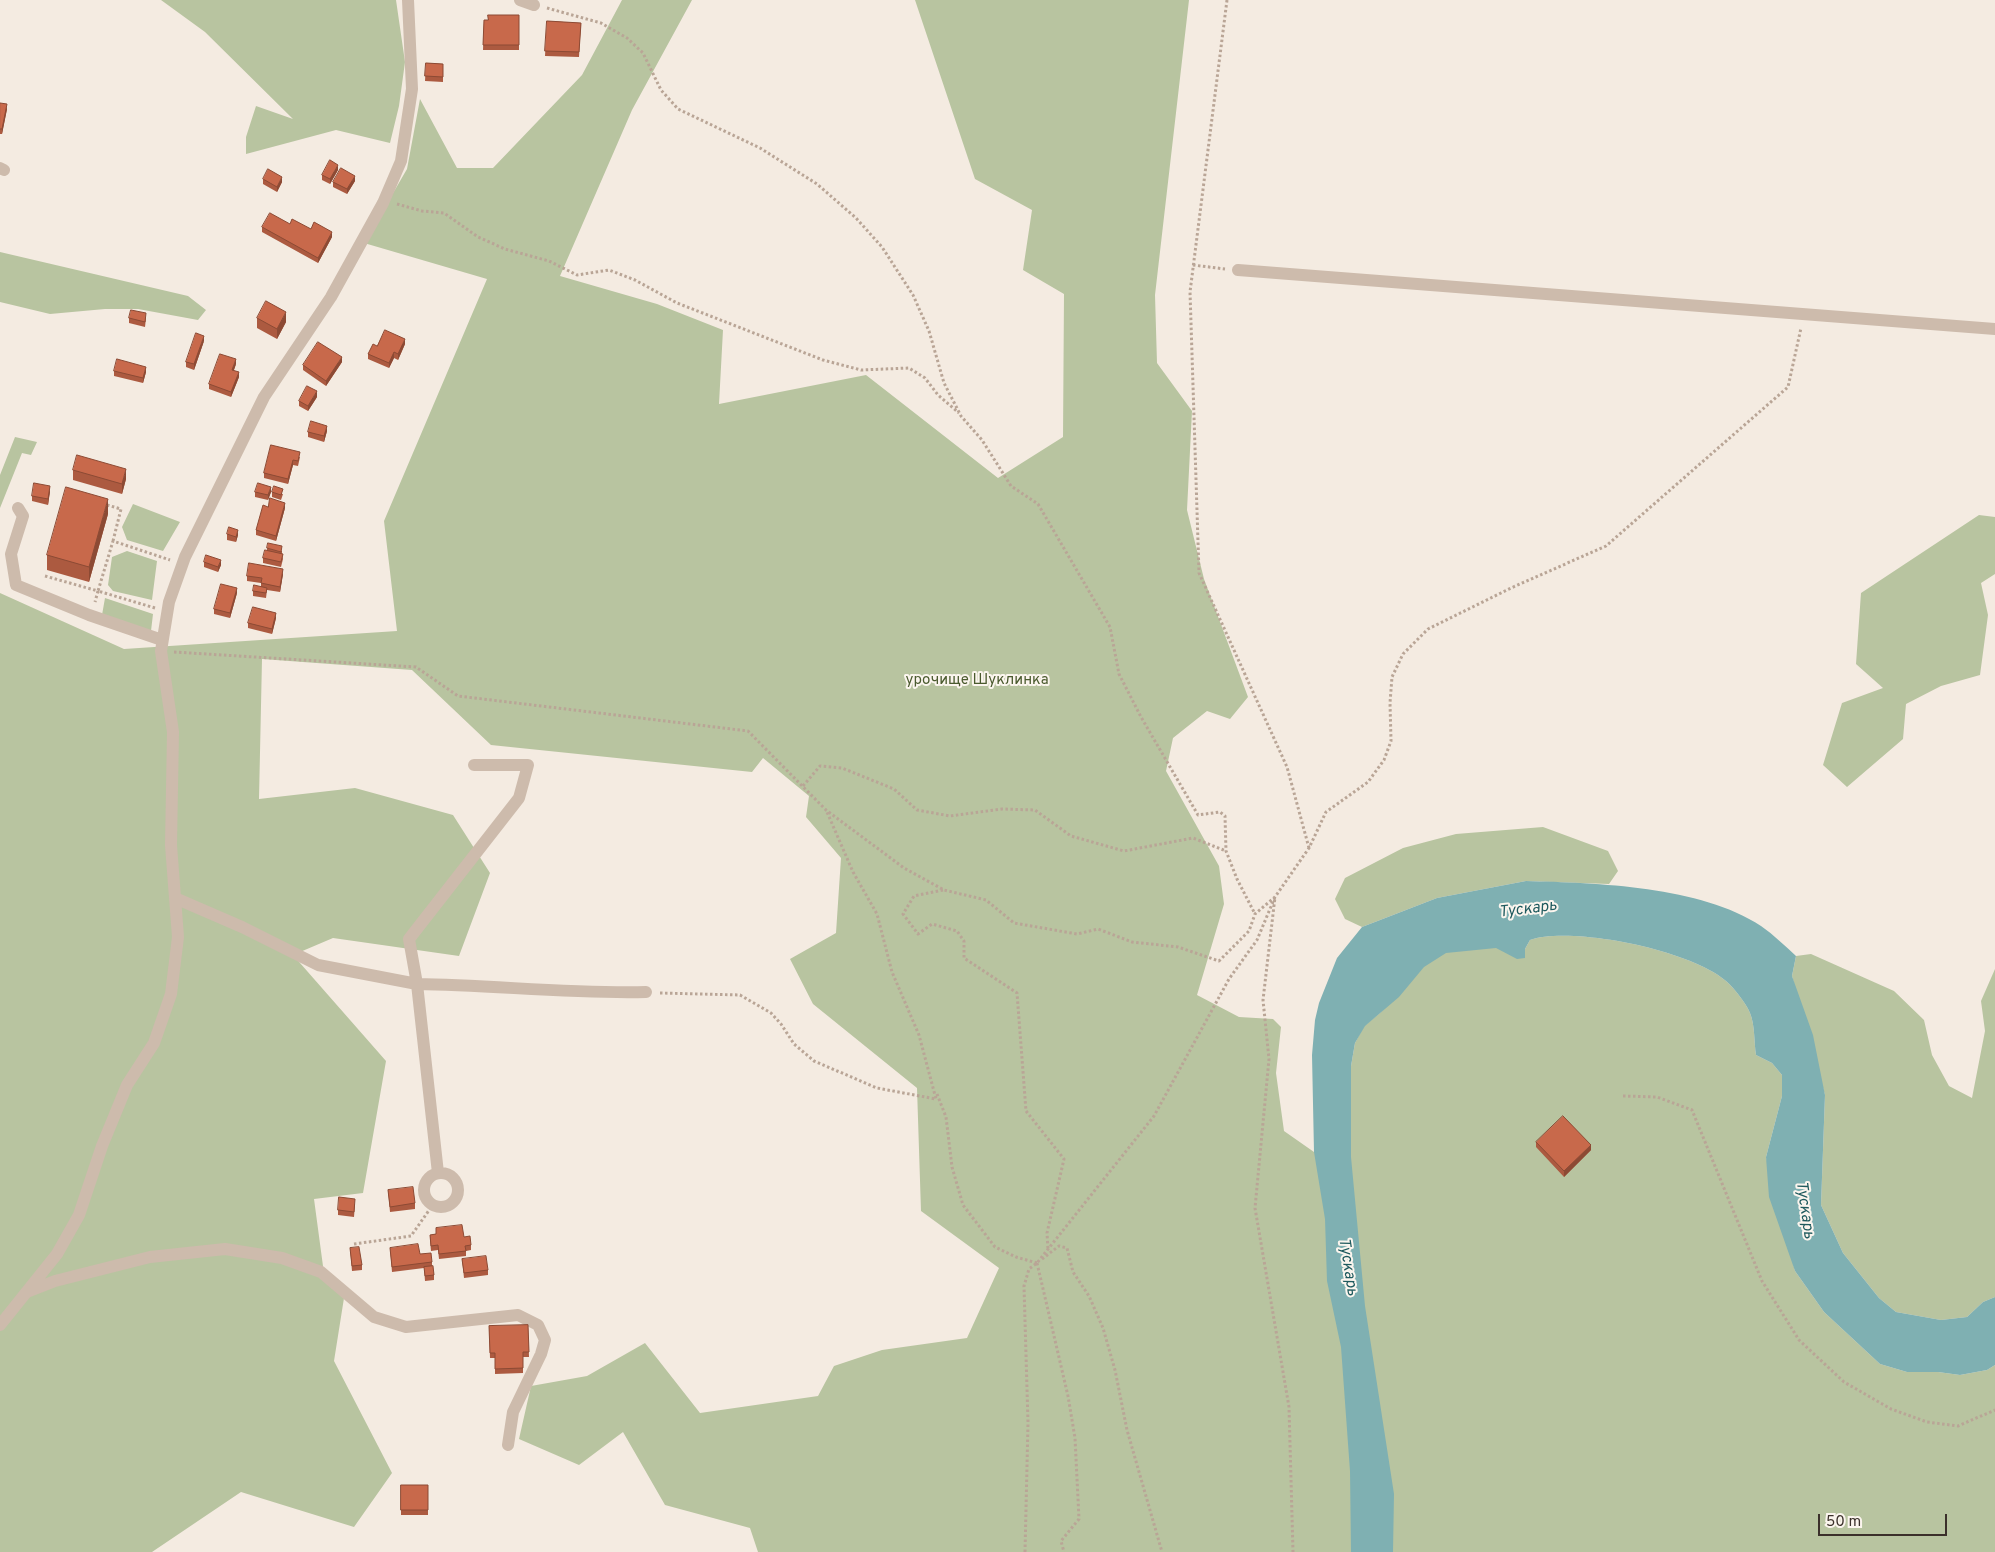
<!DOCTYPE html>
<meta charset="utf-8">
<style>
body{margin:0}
#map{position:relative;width:1995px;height:1552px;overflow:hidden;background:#f4ebe1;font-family:Overpass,sans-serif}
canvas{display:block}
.scale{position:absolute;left:1818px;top:1514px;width:129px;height:22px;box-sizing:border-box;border:2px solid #3b302b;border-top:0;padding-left:6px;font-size:15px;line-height:18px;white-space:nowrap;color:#3b302b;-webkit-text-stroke:4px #fbf5ee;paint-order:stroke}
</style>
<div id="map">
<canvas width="1995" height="1552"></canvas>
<div class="scale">50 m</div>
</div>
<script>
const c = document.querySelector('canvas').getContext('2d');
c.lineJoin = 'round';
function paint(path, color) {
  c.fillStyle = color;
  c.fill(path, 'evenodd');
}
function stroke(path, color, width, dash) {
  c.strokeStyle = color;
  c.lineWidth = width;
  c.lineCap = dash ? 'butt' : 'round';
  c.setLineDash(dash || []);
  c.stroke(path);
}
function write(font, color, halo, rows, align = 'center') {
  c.font = font + ' Overpass,sans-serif';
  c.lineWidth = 4;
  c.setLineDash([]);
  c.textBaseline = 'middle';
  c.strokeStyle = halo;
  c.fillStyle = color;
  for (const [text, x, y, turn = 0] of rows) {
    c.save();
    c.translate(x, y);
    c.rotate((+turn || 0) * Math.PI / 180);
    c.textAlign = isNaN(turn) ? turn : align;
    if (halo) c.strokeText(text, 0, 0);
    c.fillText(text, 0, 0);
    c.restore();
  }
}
paint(new Path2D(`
 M161,0H396L405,62L399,106L390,143L336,130L246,154V137L256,106L293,119L205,32Z
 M622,0H692L632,110L560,276L657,304L723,330L719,404L866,375L998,478L1063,437L1064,294L1023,270L1032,210L975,179L915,0H1189L1155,295L1157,363L1192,411L1187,510L1204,579L1248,697L1230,719L1207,711L1173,738L1166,771L1219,866L1224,904L1197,995L1239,1017L1273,1019L1281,1027L1276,1073L1284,1131L1314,1152L1350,1157L1351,1066L1355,1043L1364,1026L1380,1013L1438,951L1484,938L1525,958V949L1530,940C1572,925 1705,952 1733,988C1739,995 1747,1005 1750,1013C1755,1025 1754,1042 1756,1055L1772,1063L1782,1075V1096L1766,1157L1795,1271L1824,1312L1880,1364L1907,1372H1938L1960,1375L1987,1370L1995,1365V1552H758L750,1528L665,1505L623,1432L579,1465L519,1439L531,1386L587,1376L645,1343L700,1413L818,1396L834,1366L882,1350L967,1338L999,1268L921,1211L917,1088L813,1004L790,959L836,933L841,858L806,817L809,796L763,758L752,772L491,745L412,670L262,659L259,799L355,788L453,815L490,873L459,956L333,938L293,955L386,1061L363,1193L314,1199L325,1281L344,1298L334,1361L392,1473L354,1527L241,1492L152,1552H0V593L124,649L397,631L384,521L487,279L364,243L407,169L420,99L457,168H493L582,75Z
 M0,252L188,296L206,310L198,320L138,309H105L50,314L0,302Z
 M15,437L37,442L31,455L22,453L0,508V475Z
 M133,504L180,522L163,551L127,540L122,527Z
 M1979,515L1995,517V574L1981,583L1988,615L1980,675L1941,686L1906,704L1903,739L1847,787L1823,765L1842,703L1883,688L1856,664L1861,593Z
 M127,551L157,561L152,600L113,591L108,585L112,557Z
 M105,598L153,614L151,631L102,615Z
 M1543,827L1608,851L1618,871L1609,884L1526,881L1437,898L1362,927L1345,919L1335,899L1345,878L1403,848L1456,834Z
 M1811,954L1894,991L1924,1020L1932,1055L1949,1086L1972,1098L1985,1031L1981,1001L1995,969V1297L1983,1302L1967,1317L1941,1320L1896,1312L1879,1298L1843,1253L1821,1205L1825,1095L1792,976L1796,956Z`), '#b8c4a0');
paint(new Path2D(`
 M1526,881C1597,883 1701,886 1761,926C1774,935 1785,946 1796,956L1792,976L1813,1035L1825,1095L1821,1205L1843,1253L1879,1298L1896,1312L1941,1320L1967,1317L1983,1302L1995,1297V1365L1987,1370L1960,1375L1938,1372H1907L1880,1364L1824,1312L1795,1271L1769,1197L1766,1157L1782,1096V1075L1772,1063L1756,1055C1754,1042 1755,1025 1750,1013C1747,1005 1739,995 1733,988C1705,952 1572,925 1530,940L1525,949V958L1517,959L1496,948L1446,953L1424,967L1399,997L1365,1026L1355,1043L1351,1066V1157L1365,1306L1394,1494L1393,1552H1351L1350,1471L1341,1347L1327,1281L1325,1219L1314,1152L1312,1055L1315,1020L1319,1003L1337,958L1362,927L1437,898Z`), '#7fb0b2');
stroke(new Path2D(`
 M1227,0L1190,292L1199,573L1287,767L1309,848
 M547,8L601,23L627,38L643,53L661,90L678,109L760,148L817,184L856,218L882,247L913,295L929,331L944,383L961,416L982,440L1011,486L1038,504L1110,627L1119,674L1141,717L1198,815L1220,812L1225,816L1226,851L1237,879L1255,914
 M397,204L422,211L444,213L478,237L505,249L549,261L577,275L609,270L635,280L677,303L823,360L861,370L909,368L925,378L938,395L959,413
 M1193,265L1225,269
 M107,505L121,509L113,541
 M45,576L98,591L95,602
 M155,608L98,591L113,541L170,560
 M174,652L416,667L458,696L748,731L826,810L904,868L944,890L986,900L1014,923L1077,934L1098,929L1132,942L1178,947L1219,961L1249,931L1255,914L1275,897L1309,848L1326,812L1368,782L1384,760L1391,741L1390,703L1392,677L1403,654L1428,629L1511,588L1606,546L1788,387L1801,328
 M803,786L820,766L842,768L894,789L917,810L950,816L1002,809L1035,810L1071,836L1124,851L1193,838L1226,851
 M943,890L914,896L903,914L918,934L932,924L957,931L964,941V958L1017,993L1026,1111L1064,1159L1047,1233L1048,1249
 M660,993L740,995L771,1013L781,1024L794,1044L814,1061L877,1088L936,1099L919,1035L892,972L877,914L853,872L827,812
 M937,1094L946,1117L952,1167L963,1205L995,1247L1016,1257L1037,1263
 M1623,1096L1657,1097L1692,1110L1762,1281L1799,1340L1844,1382L1891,1409L1927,1422L1958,1426L1995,1410
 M354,1244L411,1236L432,1206
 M1042,1259L1059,1246L1067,1248L1073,1272L1089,1296L1103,1328L1115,1370L1127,1430L1162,1552
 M1037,1263L1068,1396L1075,1438L1079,1519L1061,1541L1064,1552
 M1025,1552L1028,1423L1024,1286L1029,1269L1037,1263L1154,1116L1229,979L1257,940L1275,897L1263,1000L1269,1059L1255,1208L1289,1407L1293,1552`), '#b9a596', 3, [2.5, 2.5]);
stroke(new Path2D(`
 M520,0L534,5
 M0,168L4,170
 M1238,270L1995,329
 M18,508L23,516L11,554L16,585L89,615L162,640
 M474,765H528L519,798L409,939L417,984C494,985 570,994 646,992
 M175,898L242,927L318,965L417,984L438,1173
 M424 1190a17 17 0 1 1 34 0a17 17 0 1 1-34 0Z
 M27,1292L55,1281L150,1257L225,1249L282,1258L321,1272L374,1317L406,1327L518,1315L538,1325L545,1340L541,1354L513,1412L508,1445
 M0,1325L57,1254L79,1215L102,1146L127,1085L154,1043L171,994L178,937L171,845L173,732L161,651L169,602L185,557L264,397L331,297L383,203L401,161L412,89L408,0`), '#cdbbac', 12);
paint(new Path2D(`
 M519,15V50H483L484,20H488Z
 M547,21L581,23L579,57L545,56Z
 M426,63L443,64V82L425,81Z
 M0,103L7,109L2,134H0Z
 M338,170L330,184L322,180V175Z
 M263,179L282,182L277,192L263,184Z
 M355,181L347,194L333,187V182Z
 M290,224L311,229L332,237L318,263L262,232V227Z
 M129,318H146L145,327L129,323Z
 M257,318L286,322L277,339L257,328Z
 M204,341L194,370L186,367V362Z
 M405,344L398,360L394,358L389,368L368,359V354L377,346Z
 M342,362L326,386L303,370V365Z
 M236,364L234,370L239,377L231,397L209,389V384Z
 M114,371L146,372L143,383L114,376Z
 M317,397L308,411L299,406V401Z
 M327,431L324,442L308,437V432Z
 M271,445L300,457L298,466L293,465L288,484L264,478V473Z
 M73,470L126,479L122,494L73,480Z
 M50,491L48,505L32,501V496Z
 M255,492H271L268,500L255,497Z
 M272,492L283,494L281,500L272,497Z
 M285,508L276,541L256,535V530Z
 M108,514L89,582L47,570V555Z
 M227,534L238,535L236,542L227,540Z
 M267,548L282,551V554L283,559L281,567L263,563V558L267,551Z
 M204,562L221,565L218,572L204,567Z
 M283,574L280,592L267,590L266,598L253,596V591L261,586V583L247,581V576Z
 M237,593L230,618L214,614V609Z
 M276,618L272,634L248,628V623Z
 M1536,1142L1591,1150L1564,1177L1536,1147Z
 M388,1190L415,1203V1209L390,1212Z
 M355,1204L354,1217L338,1215V1210Z
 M436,1228L464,1237L471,1245V1250L466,1251V1256L439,1259L438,1250L431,1251L430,1240V1235L436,1234Z
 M350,1248L362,1265V1270L352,1271Z
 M390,1248L420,1254L432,1262V1266L434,1275V1280L425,1281L424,1268L392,1272Z
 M462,1259L488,1270V1275L464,1278Z
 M528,1325L529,1357H523V1373L495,1374V1358H490L489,1326Z
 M401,1485H428V1515H401Z`), '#ac5a40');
paint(new Path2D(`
 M7,104V109L2,134V129Z
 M338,165V170L330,184V179Z
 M355,176V181L347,194V189Z
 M282,177V182L277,192V187Z
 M332,232V237L318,263V258Z
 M286,312V322L277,339V329Z
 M204,336V341L194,370V364Z
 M405,339V344L398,360V354Z
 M394,352V358L389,368V363Z
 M342,357V362L326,386V381Z
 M236,359V364L232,375V370Z
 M146,367V372L143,383V378Z
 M239,372V377L231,397V392Z
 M317,391V397L308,411V406Z
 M327,426V431L324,442V436Z
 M293,460V465L288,484V479Z
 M126,469V479L122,494V484Z
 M50,486V491L48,505V499Z
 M271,487V492L268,500V495Z
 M108,499V514L89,582V567Z
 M285,503V508L276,541V536Z
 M238,530V535L236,542V537Z
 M221,560V565L218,572V567Z
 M283,569V574L280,592V587Z
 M237,588V593L230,618V613Z
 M276,613V618L272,634V629Z
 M1591,1145V1150L1564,1177V1171Z`), '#8c4a34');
const building = new Path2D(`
 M488,15H519V45H483L484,20H488Z
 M547,21L581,23L579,52L545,51Z
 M426,63L443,64V77L425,76Z
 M0,103L7,104L2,129H0Z
 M330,160L338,165L330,179L322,175Z
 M341,168L355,176L347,189L333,182Z
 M268,169L282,177L277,187L263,179Z
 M270,213L290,224L292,219L311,229L314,222L332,232L318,258L262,227Z
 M266,301L286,312L277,329L257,318Z
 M131,310L146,313L145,322L129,318Z
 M385,330L405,339L398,354L394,352L389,363L368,354L373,344L377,346Z
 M196,333L204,336L194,364L186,362Z
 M318,342L342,357L326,381L303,365Z
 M220,354L236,359L232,370L239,372L231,392L209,384Z
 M117,359L146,367L143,378L114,371Z
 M307,386L317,391L308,406L299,401Z
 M311,421L327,426L324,436L308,432Z
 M271,445L300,452L298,461L293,460L288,479L264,473Z
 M77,455L126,469L122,484L73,470Z
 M34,483L50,486L48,499L32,496Z
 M258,483L271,487L268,495L255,492Z
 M274,486L283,489L281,495L272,492Z
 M66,487L108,499L89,567L47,555Z
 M270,498L285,503L276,536L256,530L263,505L268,507Z
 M229,527L238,530L236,537L227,534Z
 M268,543L282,546L281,552L267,548Z
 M265,550L283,554L281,562L263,558Z
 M206,555L221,560L218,567L204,562Z
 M249,563L283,569L280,587L261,583L262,578L247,576Z
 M221,584L237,588L230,613L214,609Z
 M254,585L267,588L266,593L253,591Z
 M253,607L276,613L272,629L248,623Z
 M1563,1116L1591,1145L1564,1171L1536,1142Z
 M413,1187L415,1203L390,1207L388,1190Z
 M339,1197L355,1199L354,1212L338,1210Z
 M462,1225L464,1237L470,1236L471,1245L465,1246L466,1251L439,1254L438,1245L431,1246L430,1235L436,1234V1228Z
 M418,1244L420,1254L431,1253L432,1262L392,1267L390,1248Z
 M359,1247L362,1265L352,1266L350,1248Z
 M486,1256L488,1270L464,1273L462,1259Z
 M433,1266L434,1275L425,1276L424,1267Z
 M528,1325L529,1352H523V1368L495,1369V1353H490L489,1326Z
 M401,1485H428V1510H401Z`);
paint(building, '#c8694b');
stroke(building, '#8c4a34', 1);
write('15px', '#4a5a2e', '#fbf5ee', [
 ["урочище Шуклинка",977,681]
]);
write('italic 16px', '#1f5a5e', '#fbf5ee', [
 ["Тускарь",1528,910,-7],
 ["Тускарь",1804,1210,82],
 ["Тускарь",1347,1267,81]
]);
</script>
